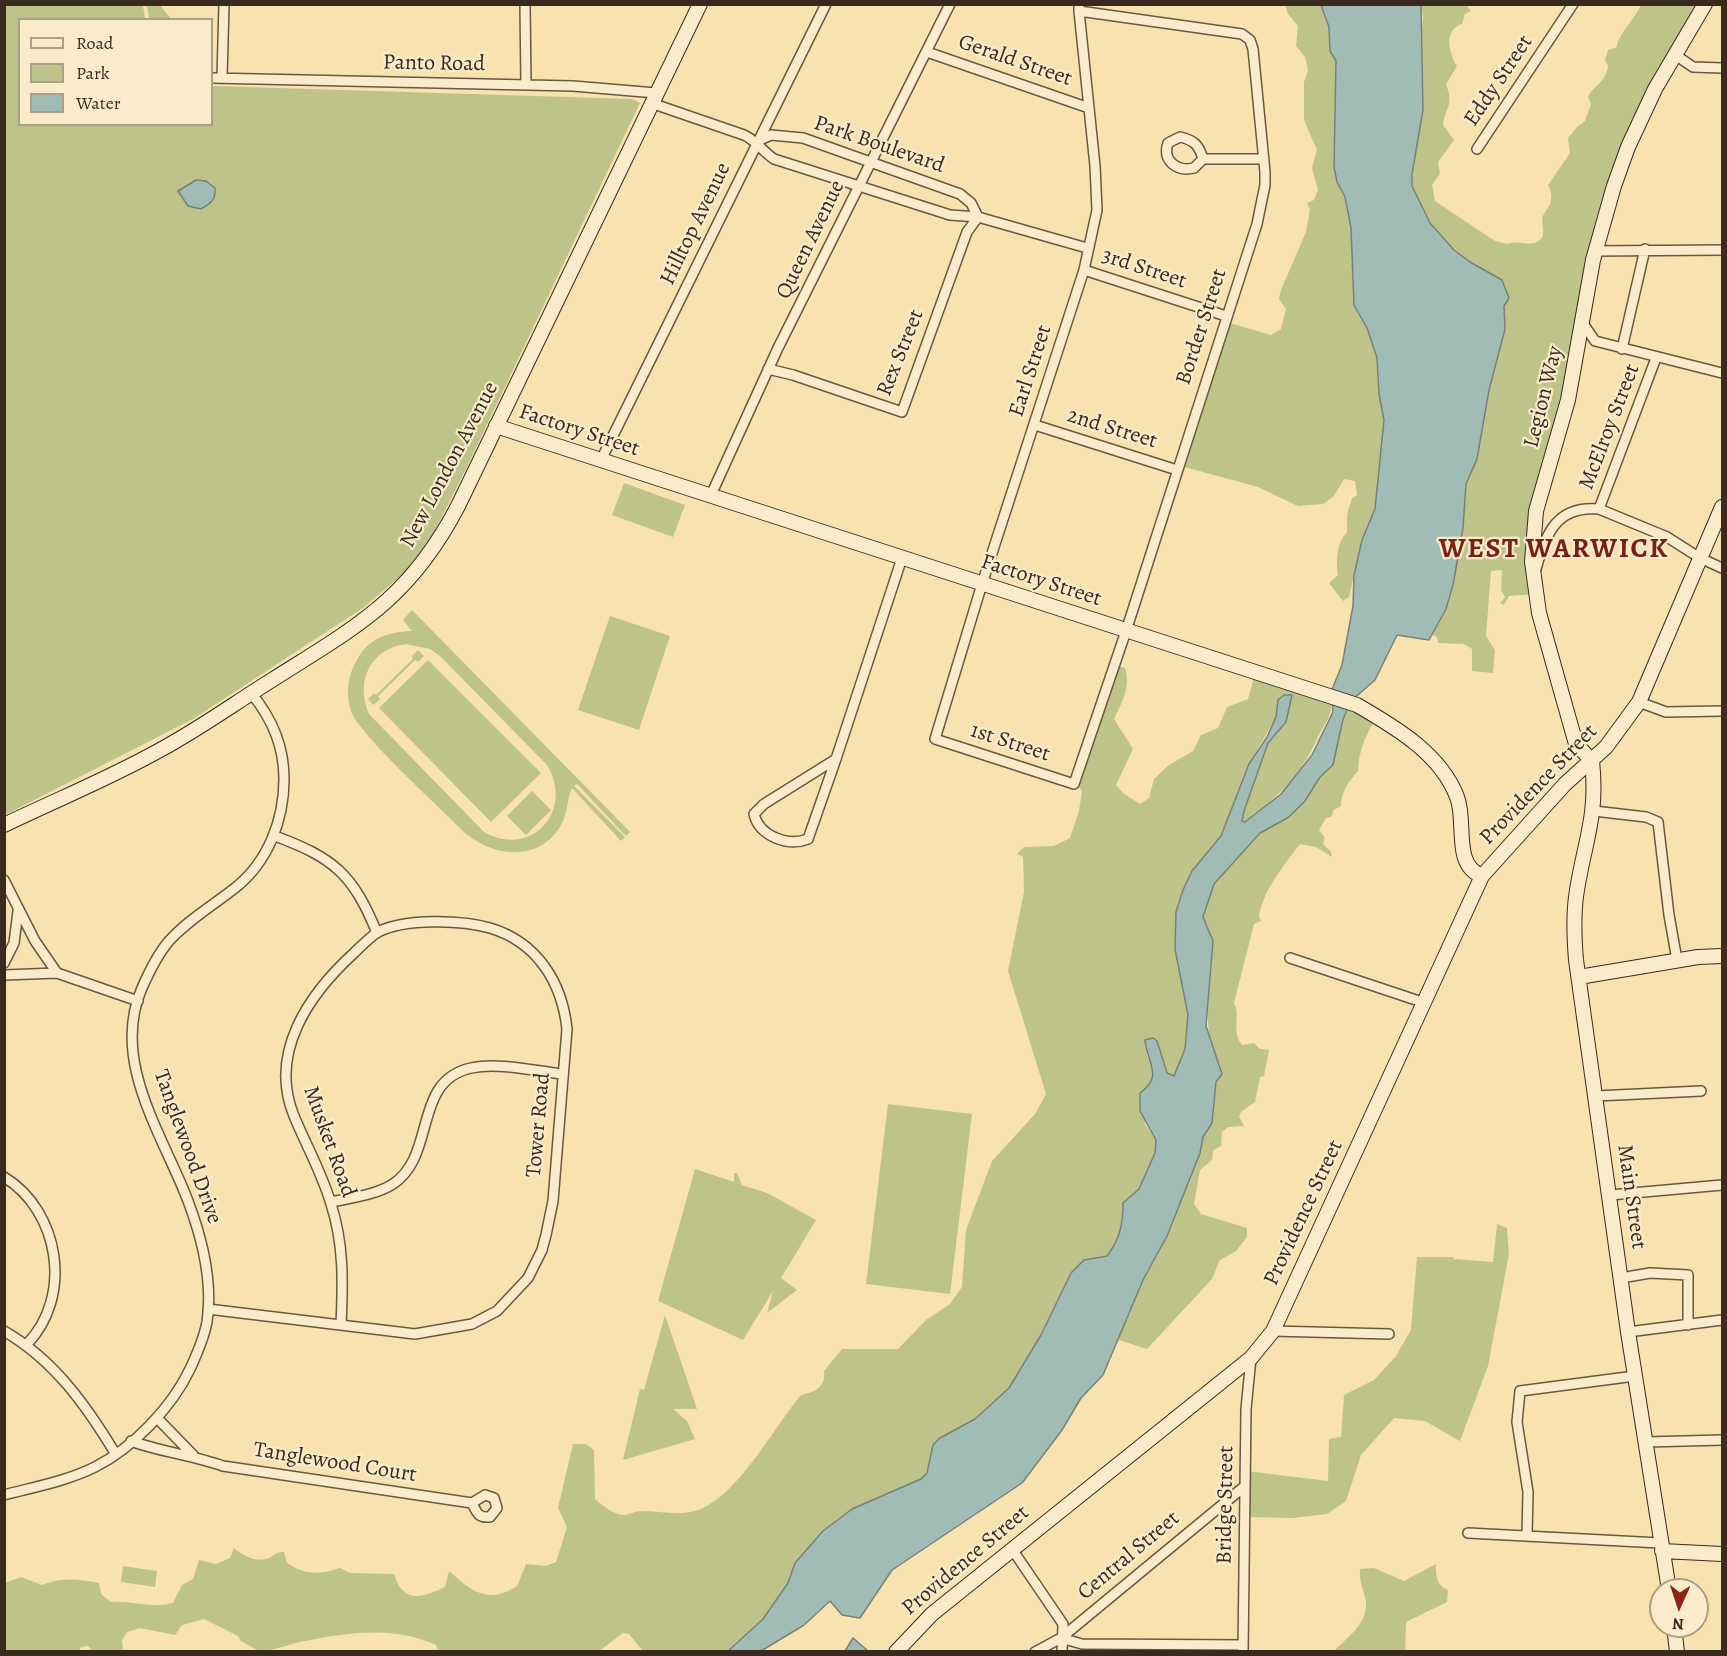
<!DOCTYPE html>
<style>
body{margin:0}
#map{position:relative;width:1727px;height:1656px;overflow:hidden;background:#f8e2af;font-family:Alegreya,serif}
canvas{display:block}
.frame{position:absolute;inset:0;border:6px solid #39291e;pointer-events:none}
.legend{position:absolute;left:18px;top:18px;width:195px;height:108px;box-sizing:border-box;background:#faeccb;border:2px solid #ad9e86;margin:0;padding:8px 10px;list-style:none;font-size:18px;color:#39291e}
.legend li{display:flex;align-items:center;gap:12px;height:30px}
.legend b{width:30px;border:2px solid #ad9e86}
.north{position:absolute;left:1649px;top:1578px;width:60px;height:60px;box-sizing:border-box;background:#faeccb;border:2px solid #ad9e86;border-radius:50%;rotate:183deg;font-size:16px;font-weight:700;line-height:24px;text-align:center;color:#39291e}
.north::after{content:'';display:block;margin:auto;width:21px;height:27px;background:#8f2418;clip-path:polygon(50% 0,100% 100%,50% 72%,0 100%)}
</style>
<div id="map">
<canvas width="1727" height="1656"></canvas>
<div class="frame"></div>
<ul class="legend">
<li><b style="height:8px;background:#faeccb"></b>Road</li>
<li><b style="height:16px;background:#bec38a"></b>Park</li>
<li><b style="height:16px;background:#a1bcb5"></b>Water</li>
</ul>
<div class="north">N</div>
</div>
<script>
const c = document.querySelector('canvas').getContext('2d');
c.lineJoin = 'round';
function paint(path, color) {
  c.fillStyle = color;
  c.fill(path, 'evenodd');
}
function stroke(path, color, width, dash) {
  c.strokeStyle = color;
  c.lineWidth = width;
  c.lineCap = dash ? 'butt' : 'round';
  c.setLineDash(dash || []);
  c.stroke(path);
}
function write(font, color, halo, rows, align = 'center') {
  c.font = font + ' Alegreya,serif';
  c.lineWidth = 4.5;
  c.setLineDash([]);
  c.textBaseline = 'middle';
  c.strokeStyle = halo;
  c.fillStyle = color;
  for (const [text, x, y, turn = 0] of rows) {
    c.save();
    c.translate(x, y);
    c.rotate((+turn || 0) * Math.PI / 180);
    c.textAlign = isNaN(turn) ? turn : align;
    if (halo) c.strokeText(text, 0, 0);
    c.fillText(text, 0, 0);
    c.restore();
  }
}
paint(new Path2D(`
 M5,5H143L145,19L20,20V124H212V86L632,99L640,103L464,473L434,532L410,568L363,608L193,719L5,815Z
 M147,5H160L171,19H149Z
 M1285,5H1321L1329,27L1330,51L1336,61L1334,167L1337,183L1345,197L1351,228L1354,305L1367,328L1377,358L1379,394L1384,420L1375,509L1362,540L1349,597L1343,601L1329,583L1338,575C1336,560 1336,544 1347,532V515L1352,498L1357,495L1355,481L1344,479L1334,496L1323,504L1298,506L1258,487L1181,466L1226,322L1271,335L1281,329L1286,309L1279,299L1281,290L1306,232L1310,210L1307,203L1314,200L1318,190L1312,168L1317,150L1304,120V82L1308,70L1305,57L1296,46L1298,26L1288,14Z
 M1421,5H1466L1471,11L1465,14L1462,24C1443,30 1449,53 1457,66L1446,84C1454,105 1446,106 1443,125L1454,140L1438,162L1440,174L1432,185L1435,201L1495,241L1508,244C1518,239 1532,248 1540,240C1547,234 1540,223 1543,216C1545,210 1551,207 1551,199C1552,194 1550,189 1548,185L1570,153L1568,138L1577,127L1585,121L1591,104L1588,97C1593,85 1605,84 1608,66L1605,60L1608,50L1616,48C1620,31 1634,20 1641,5H1706L1629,142L1588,286L1535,511V594L1509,596L1504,605L1500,603L1505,597L1501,590L1502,570L1491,571L1486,636L1495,650L1493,673L1472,671V649L1464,644L1438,643L1437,637L1432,635L1446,609L1463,528L1466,484L1477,459L1489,390L1505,329L1504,306L1509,298L1502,280L1470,263L1454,250L1430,223L1412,186L1423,17Z
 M624,483L685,505L673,537L612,515Z
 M412,610L630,832L626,836L577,784L574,786L625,837L621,841L572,788C567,798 568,812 562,823C542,862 496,858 466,834C444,811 359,735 351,711C345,693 348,674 358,658C370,637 390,632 412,631L403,620ZM406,644L430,649L440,656L547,765C575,811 531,859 484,832L369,714C355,681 370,649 406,644Z
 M610,616L670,636L639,730L578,710Z
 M418,650L424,656L418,662L415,660L378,696L380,699L373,705L368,699L374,693L376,695L413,659L412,656Z
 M428,660L541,773L491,822L379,708Z
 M1113,664L1125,668C1131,687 1122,702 1114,719L1133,749L1116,785L1123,793L1140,804L1149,798L1154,779L1169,765L1193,751L1201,735L1218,728L1227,707L1248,699L1256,670L1331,697C1333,717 1325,722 1317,739C1300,777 1277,797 1245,822L1242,821L1244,811L1268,743L1286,722L1292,695L1278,700L1276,717L1249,764L1221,836L1192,871L1176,912L1175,949L1188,1014L1185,1049L1174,1077L1167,1073L1157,1041L1146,1053L1153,1068L1145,1124L1156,1140L1155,1153L1139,1189L1123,1203C1123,1224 1120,1239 1107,1256L1084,1260L1071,1273L1041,1335L1009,1388L975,1419L940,1438L933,1445L927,1473L921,1479L852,1509L823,1531L795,1563L788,1583L763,1619L727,1651H643L629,1634L623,1633L599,1651H438L436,1645C394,1625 343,1633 300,1642C286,1645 273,1651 259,1651L241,1641L238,1636L204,1619L182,1625L175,1635L140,1628L127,1632L122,1640L123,1651H93L88,1646L81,1647L79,1651L5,1652V1583L21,1577L42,1585C61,1577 79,1579 99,1583L101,1594L111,1602C132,1600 150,1609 173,1603L182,1585L193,1579L199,1560L216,1564L230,1558L234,1548C243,1556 258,1564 271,1557C276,1554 277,1552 284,1552L287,1563C306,1575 319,1575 340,1568L350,1573L394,1574C403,1604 422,1598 445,1587L449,1571C471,1591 488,1605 517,1586L526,1564L546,1566L556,1562L567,1527L558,1508L573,1444H586L594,1450L595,1499C602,1505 614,1515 623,1515C629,1515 635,1511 641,1511C660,1511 682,1517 701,1509C740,1492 774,1427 801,1395C815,1392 826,1387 824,1371L842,1349H898L926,1320L950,1304L962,1287L966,1230L992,1161L1035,1114L1046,1094L1008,971L1024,892L1023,857L1017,854L1024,847L1054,846L1070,838L1079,811L1082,791L1077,784Z
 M1351,701L1380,713C1368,730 1358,750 1358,771C1349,781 1341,792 1341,806L1334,810L1331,817L1326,818L1319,830L1325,838L1323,844L1331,852L1332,857L1316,847L1300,844C1283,867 1264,888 1259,916L1261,921L1254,924L1234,1003C1241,1016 1231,1031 1242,1045L1254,1043L1260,1049L1269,1050L1264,1076L1260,1077L1255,1102L1241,1112L1239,1117L1244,1126L1228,1127L1222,1132L1221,1146L1213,1150L1212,1160L1200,1170L1194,1204L1201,1214L1247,1228V1237L1236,1251L1220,1260L1212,1279L1147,1349L1116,1339L1143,1280L1167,1236L1200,1153L1203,1137L1212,1123L1216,1081L1221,1066C1197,1027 1214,985 1212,943C1212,935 1206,925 1203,917L1214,884L1221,874L1260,833L1289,817L1305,801L1320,777L1333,765L1343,719Z
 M532,791L551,810L526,835L507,816Z
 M888,1104L972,1114L950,1294L866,1284Z
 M695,1169L734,1182V1173H737L742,1185L767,1193L816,1220L781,1278L797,1290L767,1313L773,1291L743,1340L658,1301Z
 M1497,1224L1507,1228L1509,1254L1488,1366L1460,1441L1425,1421L1394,1418L1361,1455L1346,1501L1327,1514L1293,1518L1246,1517V1471L1328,1481L1329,1439L1341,1437L1344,1395L1374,1380L1396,1356L1411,1330L1417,1257H1454L1453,1259L1493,1262Z
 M665,1315L697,1409H673L687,1421L695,1439L623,1460L640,1389L644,1390Z
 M1436,1564C1436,1575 1436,1585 1448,1590L1447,1602L1406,1622L1405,1651H1334C1347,1638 1368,1623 1366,1602C1364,1590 1359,1582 1360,1569L1374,1568L1404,1581Z
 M123,1566L157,1571L155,1587L121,1582Z`), '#bec38a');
const water = new Path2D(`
 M1321,5H1421L1423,110L1412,174V186L1430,223L1454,250L1470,262L1502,280L1509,298L1504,306L1505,329L1489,390L1477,459L1466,484L1463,528L1453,585L1446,609L1429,640L1397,635L1375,680L1351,701L1343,719L1333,765L1320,777L1305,801L1289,817L1260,833L1214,884L1203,917L1213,941L1206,1026L1222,1074L1216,1082L1212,1123L1203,1137L1200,1153L1167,1236L1143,1280L1103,1375L1081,1398L1062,1430L1022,1483L892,1570L860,1618L842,1615L830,1601L804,1625L761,1651L727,1652L763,1619L788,1583L795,1563L823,1531L852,1509L921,1479L927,1473L933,1445L940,1438L975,1419L1009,1388L1041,1335L1071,1273L1084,1260L1107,1256C1120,1239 1123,1224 1123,1203L1139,1189L1155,1153L1156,1140L1140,1111V1093C1164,1076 1147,1063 1145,1040L1153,1038L1157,1041L1167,1073L1174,1076L1185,1049L1188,1015L1175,949L1176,912L1183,890L1192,871L1221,836L1249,764L1267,737L1276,717L1278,700L1284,695H1292L1286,722L1268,743L1244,811L1242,821L1245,822L1281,794L1312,755L1333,712L1331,692L1342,665L1353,606L1354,575L1362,540L1375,509L1384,420L1379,394L1377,358L1367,328L1354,305L1351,228L1345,197L1337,182L1334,167L1336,61L1330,51L1329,27Z
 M196,180L206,181L215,188C216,200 211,203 201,209L188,206L178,191Z
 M853,1638L868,1651H845Z`);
paint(water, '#a1bcb5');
stroke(water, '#778179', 1.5);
const street = new Path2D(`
 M525,4L526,85
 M1079,4V11L1095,166L1097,210L1084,270L982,584L935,739L1074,784L1126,631L1257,224L1265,185V172L1253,49L1250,40L1242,34L1079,11
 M927,52L1089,108
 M1674,54L1693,67L1722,68
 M212,78L573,86L656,93
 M222,78L224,4
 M651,103L744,135C757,141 762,151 774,159L950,215L978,217L1087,248
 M1180,137C1194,140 1199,145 1203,159L1194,168C1177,172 1162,161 1168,143Z
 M760,140L771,135L803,138L960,194L971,203L978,217
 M1477,149L1573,4
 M1203,159H1263
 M1595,251L1722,250
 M1084,270L1226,316
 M1582,322L1595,341L1722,373
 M1622,349L1645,249
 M768,369L793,375L902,412L967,232L978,217
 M1035,425L1177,470
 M601,460L826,4
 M711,495L778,348L950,4
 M1599,509L1656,358
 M1536,569C1546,534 1556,505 1599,509L1667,537L1700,558L1722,568
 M1639,702L1666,712L1722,711
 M836,759L808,839C788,847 759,836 754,814L764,804Z
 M836,759L902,558
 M1594,811L1646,817L1658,822L1669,915L1677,960
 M275,836C334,858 353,874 377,933
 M4,880L35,941L57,973L138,1001
 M1290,958L1425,1003
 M4,963L14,943L18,911
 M4,975L57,973
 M1596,1096L1701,1091
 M4,1177C60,1211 73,1297 27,1344
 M1610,1195L1722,1185
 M331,1202C350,1198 376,1195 393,1184C437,1155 412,1081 471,1068C499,1062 534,1071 562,1074
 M1621,1278L1650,1273L1688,1275V1325
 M208,1309L415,1334L472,1324L497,1311L528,1278L542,1250L546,1235L553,1201L567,1029C562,982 537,942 490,928C462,920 405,918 378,932C370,937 361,946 354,953C309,994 268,1053 294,1116C306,1145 322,1173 331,1204C344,1244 343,1283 341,1325
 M4,1331C54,1360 86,1405 115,1453
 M1273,1331L1389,1334
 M1628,1332L1722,1320
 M157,1418L193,1455
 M131,1441C161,1452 192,1455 223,1466L472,1503
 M1646,1442L1722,1440
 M4,1495C34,1487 67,1481 95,1467C133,1448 172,1407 190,1369C197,1354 204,1338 207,1322C213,1282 202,1238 188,1201C163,1135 110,1061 142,988C149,972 157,955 169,941C188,920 212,906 235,888C268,862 284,820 284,779C284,747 272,718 251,693
 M485,1495L494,1498L497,1508L490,1517C478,1518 477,1513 472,1503Z
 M1468,1533L1660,1543
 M1527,1535L1528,1492L1517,1422L1520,1391L1635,1376
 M1012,1549L1063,1624L1062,1652
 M1061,1638L1082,1644L1243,1645
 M1035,1652L1061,1638L1245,1486
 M1243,1652L1246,1409L1251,1358`);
const secondary = new Path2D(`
 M496,426L1357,705C1395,727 1441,754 1457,797C1467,822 1452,865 1482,876
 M4,825C56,800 110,778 160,750C199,729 235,703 272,680C357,626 409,600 458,506L700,4
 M1579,977L1698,957L1722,956
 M1662,1551L1722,1554
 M1669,1590L1628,1332L1576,960C1574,936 1573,913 1577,890C1585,840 1598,815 1592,761L1576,744L1539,613L1532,562L1536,511L1568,400L1593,260L1614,186L1628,147L1655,89L1705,4
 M1674,1626L1677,1652
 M896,1652L932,1614L1251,1358L1273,1331L1482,876L1565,784L1606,747L1639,702L1722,507`);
stroke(street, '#695742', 12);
stroke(secondary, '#39291e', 16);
stroke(street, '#faeccb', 9);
stroke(secondary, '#faeccb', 14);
write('22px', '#39291e', '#faeccb', [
 ["Gerald Street",1015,61,19],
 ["Panto Road",434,64,1],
 ["Eddy Street",1499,81,-56],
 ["Park Boulevard",879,145,19],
 ["Hilltop Avenue",696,224,-64],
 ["Queen Avenue",811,240,-64],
 ["3rd Street",1144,269,18],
 ["Border Street",1202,327,-72],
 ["Rex Street",901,353,-68],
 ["Earl Street",1031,371,-72],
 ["Legion Way",1544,397,-76],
 ["McElroy Street",1610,427,-69],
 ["2nd Street",1112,429,17],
 ["Factory Street",579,431,18],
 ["New London Avenue",450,465,-62],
 ["Factory Street",1041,581,18],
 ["1st Street",1010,743,18],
 ["Providence Street",1539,785,-46],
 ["Tower Road",539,1125,-85],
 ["Musket Road",329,1142,70],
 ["Tanglewood Drive",187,1147,70],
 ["Main Street",1631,1197,82],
 ["Providence Street",1304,1213,-65],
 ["Tanglewood Court",335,1463,9],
 ["Bridge Street",1226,1505,-89],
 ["Central Street",1129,1556,-40],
 ["Providence Street",966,1561,-40]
]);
c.letterSpacing = '1.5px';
write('bold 28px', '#7a1f14', '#faeccb', [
 ["WEST WARWICK",1554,550]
]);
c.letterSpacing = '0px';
</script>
